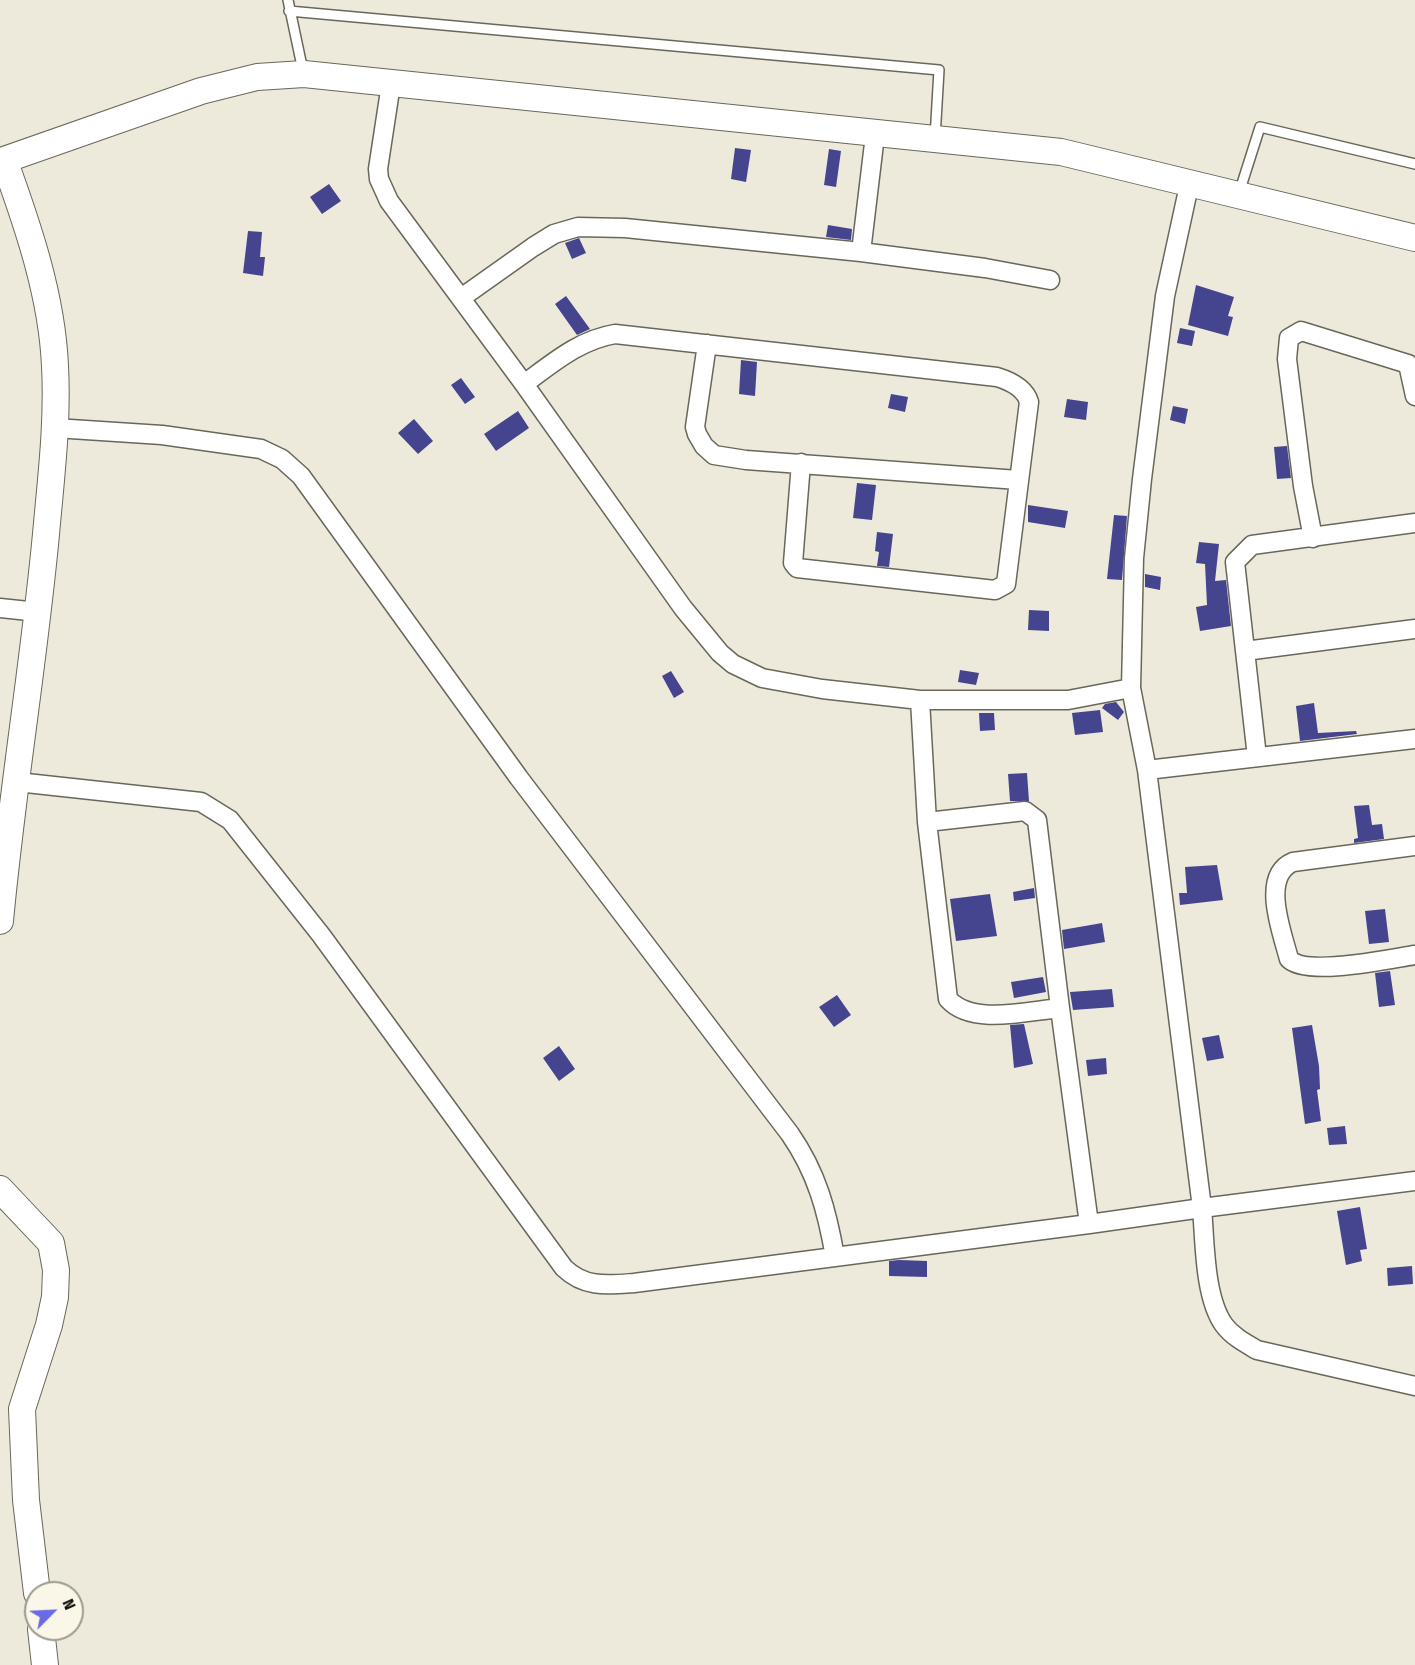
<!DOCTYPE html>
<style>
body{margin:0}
#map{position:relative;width:1415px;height:1665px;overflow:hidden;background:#edeadb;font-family:"Fira Sans Condensed",sans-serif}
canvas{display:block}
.north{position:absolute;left:24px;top:1581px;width:60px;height:60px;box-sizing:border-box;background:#faf7e8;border:2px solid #9c9a8f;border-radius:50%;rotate:66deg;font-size:16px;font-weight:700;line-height:24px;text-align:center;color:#100f0a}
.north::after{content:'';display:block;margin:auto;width:21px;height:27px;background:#6a6ae4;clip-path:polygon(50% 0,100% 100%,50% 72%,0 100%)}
</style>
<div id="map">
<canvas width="1415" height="1665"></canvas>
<div class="north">N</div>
</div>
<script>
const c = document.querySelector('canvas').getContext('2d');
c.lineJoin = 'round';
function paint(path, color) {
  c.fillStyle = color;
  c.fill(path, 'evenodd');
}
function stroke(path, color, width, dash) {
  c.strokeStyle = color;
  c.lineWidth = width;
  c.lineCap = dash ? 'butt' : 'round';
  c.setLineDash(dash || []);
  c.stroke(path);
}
paint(new Path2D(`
 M735,148L751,150L746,182L731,179Z
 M829,149L841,151L836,187L824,185Z
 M329,184L341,201L322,214L310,197Z
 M828,225L852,229L851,240L826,237Z
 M248,231L262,232L260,257H265L263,276L243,273Z
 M579,238L586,253L572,259L565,243Z
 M1196,285L1234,297L1228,316L1233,317L1228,336L1188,325Z
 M566,296L590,329L577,335L555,304Z
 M1180,328L1195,331L1192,346L1177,343Z
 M741,360L757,362L755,396L739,394Z
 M461,378L475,397L465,404L451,385Z
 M891,394L908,397L905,412L888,408Z
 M1067,399L1088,402L1086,420L1064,417Z
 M1173,406L1188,409L1185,424L1170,420Z
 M518,411L529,428L496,451L484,434Z
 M414,419L433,441L418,454L398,433Z
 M1287,446L1291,478L1277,479L1274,447Z
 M857,483L876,485L872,520L853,518Z
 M1028,505L1068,511L1065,528L1028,522Z
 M1114,515L1127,516L1122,580L1107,579Z
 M877,532L893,534L889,567L877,566L879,552L875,551Z
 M1199,542L1219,544L1215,581L1226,580L1231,626L1200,631L1196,607L1207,605L1205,564L1196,563Z
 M1145,574L1161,577L1160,590L1145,587Z
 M1029,610L1049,611V631L1028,630Z
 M960,670L979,673L976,685L958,682Z
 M671,671L684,692L674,698L662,676Z
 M1116,702L1124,712L1118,720L1102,708L1105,704Z
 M1314,703L1318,733L1356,731L1357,734L1300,741L1296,706Z
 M1100,710L1103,732L1075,735L1072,713Z
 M979,713H994L995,730L980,731Z
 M1027,773L1029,801H1010L1008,774Z
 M1369,805L1372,825L1382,824L1384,839L1354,843V839L1358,838L1354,806Z
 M1217,865L1223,900L1180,905L1179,893H1187L1185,867Z
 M1034,888L1035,898L1014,901L1013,892Z
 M990,894L997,936L956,941L950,899Z
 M1385,909L1389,942L1369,944L1365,911Z
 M1102,923L1105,942L1064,949L1062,930Z
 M1390,971L1395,1005L1379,1007L1375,973Z
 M1043,977L1046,992L1014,998L1011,982Z
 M1112,989L1114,1007L1073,1010L1070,992Z
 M837,995L851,1015L834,1027L819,1007Z
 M1024,1024L1033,1064L1014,1068L1010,1025Z
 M1312,1025L1319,1066L1320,1089L1317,1090L1321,1121L1305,1124L1292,1028Z
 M1219,1035L1224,1058L1207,1061L1202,1038Z
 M559,1046L575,1069L559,1081L543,1058Z
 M1106,1058L1107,1074L1088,1076L1086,1060Z
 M1345,1126L1347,1144L1329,1145L1327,1128Z
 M1360,1207L1367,1249L1360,1250L1362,1261L1346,1265L1337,1211Z
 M899,1260L927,1261V1277L889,1276V1261Z
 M1412,1266L1413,1284L1388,1286L1387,1268Z`), '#44458e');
const lane = new Path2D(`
 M288,0L303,71
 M289,11L939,70L935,138
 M1239,193L1260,127L1415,164`);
const street = new Path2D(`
 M391,84L378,169L379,179L389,201L524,384L683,608L720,653L733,664L762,678L822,689L920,700H1068L1131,688
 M1190,181L1165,296L1142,479L1134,558L1131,688L1147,770L1202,1208L1415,1181
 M861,252L875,135
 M461,298L533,247L554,234L578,227L625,228L861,252L985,268L1050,280
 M707,344L695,427L697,434L704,446L714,455L746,460L1018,480
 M524,384C553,363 579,340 615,334L997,377C1010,381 1025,388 1029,402L1006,584L995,590L797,568L793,563L801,463
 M55,428L162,435L261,449L282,459L301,476L519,778L790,1134C817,1173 827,1211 835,1257
 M1313,538L1303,486L1287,359L1289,338L1301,331L1408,364L1415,396
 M0,608L38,612
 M1245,651L1415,629
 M920,700L927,822L948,999C972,1026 1027,1011 1060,1008L1089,1224L1202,1208C1205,1241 1204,1297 1224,1325C1232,1336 1245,1343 1257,1350L1415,1386
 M1257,757L1235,562L1252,545L1415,523
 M1147,770L1415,739
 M17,782L201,802L230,820L321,935L564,1268C585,1288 607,1285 634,1283L1089,1224
 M927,822L1025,811L1037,820L1060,1008
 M1415,846L1293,862C1260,876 1282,932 1289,959C1307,977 1389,959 1415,955`);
const secondary = new Path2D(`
 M0,921C12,791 34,663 46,534C51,478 58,422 55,366C52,296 28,226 4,160L201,91L257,77L304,74L1061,152L1415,238
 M0,1189L51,1243L56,1270L55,1297L49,1325L22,1409L26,1500L37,1593
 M41,1629L45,1665`);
stroke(lane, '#69675a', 12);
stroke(street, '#69675a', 21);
stroke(secondary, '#69675a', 28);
stroke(lane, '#fff', 9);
stroke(street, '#fff', 18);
stroke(secondary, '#fff', 26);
</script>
